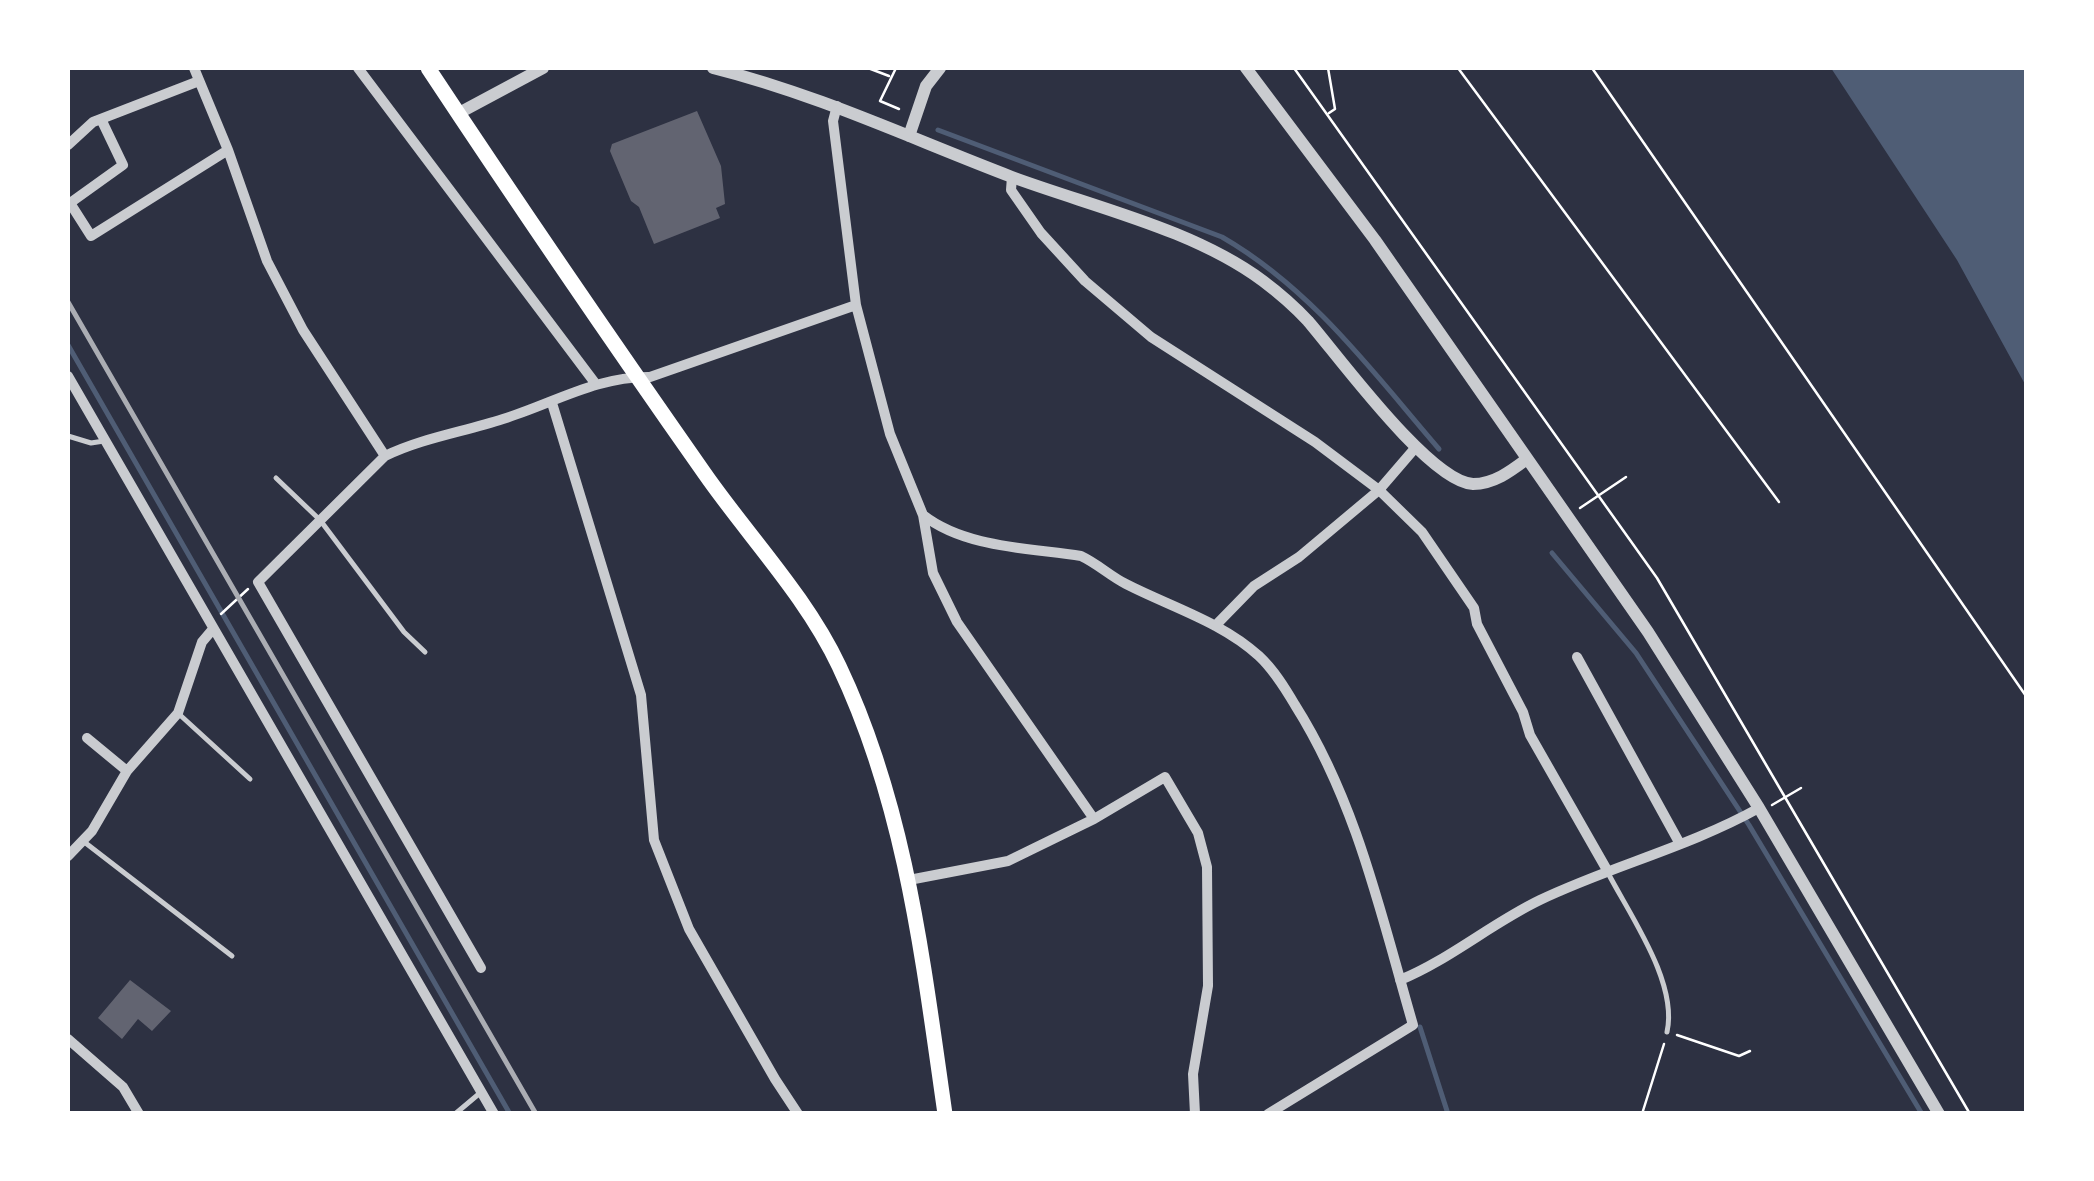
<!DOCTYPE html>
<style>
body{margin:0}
#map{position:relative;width:2094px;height:1181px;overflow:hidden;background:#2d3142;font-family:"Nunito Sans",sans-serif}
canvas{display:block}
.frame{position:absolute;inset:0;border:70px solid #fff;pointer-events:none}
</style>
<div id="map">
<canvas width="2094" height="1181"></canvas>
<div class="frame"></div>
</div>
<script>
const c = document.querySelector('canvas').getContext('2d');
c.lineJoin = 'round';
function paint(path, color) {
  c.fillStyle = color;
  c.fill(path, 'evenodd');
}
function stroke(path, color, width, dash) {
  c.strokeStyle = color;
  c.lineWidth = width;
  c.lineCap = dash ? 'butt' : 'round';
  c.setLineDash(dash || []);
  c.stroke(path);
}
paint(new Path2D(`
 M1831,68H2026V386L1957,260Z`), '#4f5d75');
stroke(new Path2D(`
 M938,130L1222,237C1312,289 1372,371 1439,449
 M68,345L510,1114
 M1552,553L1636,653L1749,825L1922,1114
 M1420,1027L1448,1114`), '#4f5d75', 5);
paint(new Path2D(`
 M697,111L721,166L725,204L716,208L720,218L654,244L639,207L631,201L610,151L612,144Z
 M130,980L171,1011L152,1031L138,1019L122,1039L98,1018Z`), '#626471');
stroke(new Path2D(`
 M868,68L889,76
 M896,68L880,101L899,109
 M1294,68L1657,578L1970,1114
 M1328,68L1335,109L1329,113
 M1458,68L1779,502
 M1592,68L2026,696
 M1580,508L1626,477
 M221,614L248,589
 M1772,805L1801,788
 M1677,1035L1739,1056L1750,1051
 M1642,1114L1664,1044`), '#fff', 2.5);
stroke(new Path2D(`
 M68,436L91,443L104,441
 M276,478L320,520L404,632L425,652
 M180,715L250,779
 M83,841L232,956
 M1608,873C1631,917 1678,983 1667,1032
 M455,1114L480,1093`), '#caccd0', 5);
stroke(new Path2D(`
 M194,68L228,150L267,261L303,330L385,456
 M358,68L595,383
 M837,106L833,121L856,305L890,434L923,515L933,573L957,622L1094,819
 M101,119L123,165L70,203L91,236L228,150
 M68,145L93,122L199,81
 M1012,177L1011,190L1041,233L1085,281L1151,337L1315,442L1379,490L1299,557L1254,586L1215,626
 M68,376L494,1114
 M552,403L641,695L654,840L689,929L775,1079L798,1114
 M1416,447L1379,490L1422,532L1474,608L1477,624L1523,712L1530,735L1607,870
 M923,515C965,548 1030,548 1081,556C1098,564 1110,576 1126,584C1171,607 1222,622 1259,656C1274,670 1285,688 1295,705C1357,803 1381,915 1413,1025L1268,1114
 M1577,657L1680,844
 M87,738L127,771
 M68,856L92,831L127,771L178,713L202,642L213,629
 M909,880L1008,861L1094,819L1165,777L1198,833L1207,867L1208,986L1193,1074L1195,1114
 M481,968L258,582L385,456C422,438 463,432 503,419C552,404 597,376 650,377L856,305
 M1400,980C1449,960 1492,923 1540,900C1611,866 1689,847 1759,808
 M68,1039L123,1087L139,1114`), '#caccd0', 10);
stroke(new Path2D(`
 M713,68C817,94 912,139 1012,177C1093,207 1193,229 1263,281C1279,293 1295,307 1308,321C1339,357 1430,482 1473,484C1494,484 1511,471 1527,459
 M1246,68L1375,240L1648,632L1759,808L1939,1114
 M459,113L543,68
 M909,136L926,86L940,68`), '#caccd0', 12);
stroke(new Path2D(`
 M428,68C518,204 611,340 705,474C749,537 806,596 839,666C906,807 923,961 945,1114`), '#fff', 15);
stroke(new Path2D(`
 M68,302L536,1114`), '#abadb3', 5);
</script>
